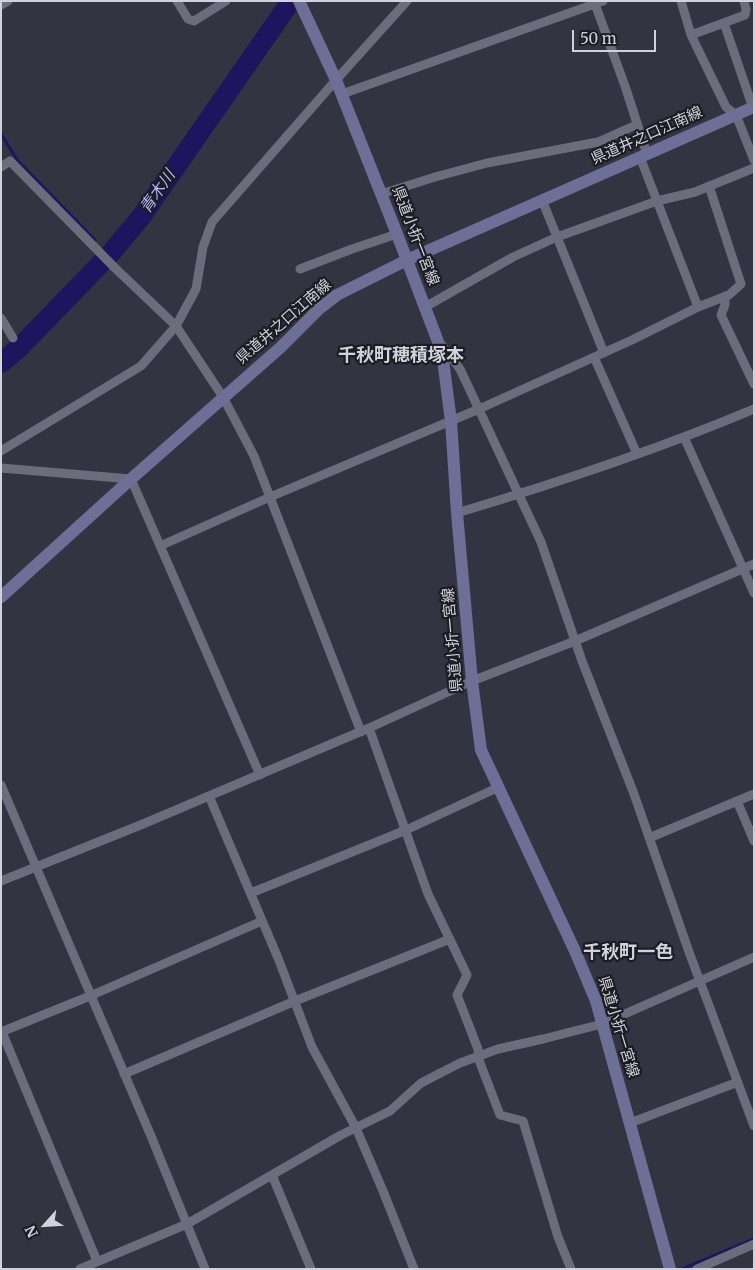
<!DOCTYPE html>
<meta charset="utf-8">
<style>
body{margin:0}
#map{position:relative;width:755px;height:1270px;overflow:hidden;background:#333442;font-family:Merriweather,serif}
canvas{display:block}
.frame{position:absolute;inset:0;border:2px solid #d1d2db;pointer-events:none}
.north{position:absolute;left:20px;top:1200px;width:50px;height:50px;-webkit-text-stroke:4px #1c1d23;paint-order:stroke;rotate:244deg;font-size:14px;font-weight:700;line-height:20px;text-align:center;color:#d1d2db}
.north::after{content:'';display:block;margin:auto;width:18px;height:22px;background:#d1d2db;clip-path:polygon(50% 0,100% 100%,50% 72%,0 100%)}
.scale{position:absolute;left:572px;top:30px;width:84px;height:22px;box-sizing:border-box;border:2px solid #d1d2db;border-top:0;padding-left:6px;font-size:15px;line-height:18px;white-space:nowrap;color:#d1d2db;-webkit-text-stroke:4px #1c1d23;paint-order:stroke}
</style>
<div id="map">
<canvas width="755" height="1270"></canvas>
<div class="frame"></div>
<div class="north">N</div>
<div class="scale">50 m</div>
</div>
<script>
const c = document.querySelector('canvas').getContext('2d');
c.lineJoin = 'round';
function stroke(path, color, width, dash) {
  c.strokeStyle = color;
  c.lineWidth = width;
  c.lineCap = dash ? 'butt' : 'round';
  c.setLineDash(dash || []);
  c.stroke(path);
}
function write(font, color, halo, rows, align = 'center') {
  c.font = font + ' Merriweather,"Noto Sans JP",serif';
  c.lineWidth = 4.5;
  c.setLineDash([]);
  c.textBaseline = 'middle';
  c.strokeStyle = halo;
  c.fillStyle = color;
  for (const [text, x, y, turn = 0] of rows) {
    c.save();
    c.translate(x, y);
    c.rotate((+turn || 0) * Math.PI / 180);
    c.textAlign = isNaN(turn) ? turn : align;
    if (halo) c.strokeText(text, 0, 0);
    c.fillText(text, 0, 0);
    c.restore();
  }
}
stroke(new Path2D(`
 M1,134L18,161L95,240
 M682,1269L754,1239`), '#1f155f', 3);
stroke(new Path2D(`
 M1,363L20,347L110,254L141,217L291,1`), '#1f155f', 20);
stroke(new Path2D(`
 M177,1L188,19L194,21L226,1
 M681,1L691,35L726,107L736,115L754,160
 M595,4L625,86L647,154
 M1,5L8,1
 M724,23L753,108
 M691,35L745,15L746,9L744,1
 M342,94L603,1
 M640,157L698,307
 M1,167L10,161L115,268L176,326L223,397L254,456L361,732
 M381,194L435,177L487,163L598,142L636,125
 M542,200L604,353
 M300,269L352,249L397,234
 M725,296V305L721,315L754,384
 M425,307L513,257L557,237L657,201L695,192L754,168
 M1,318L13,338
 M441,344L460,369L541,542L582,661L634,794L689,952L754,1126
 M594,357L637,454
 M684,437L754,593
 M1,451L141,366L176,326L196,289L203,247L212,222L336,80L407,1
 M1,468L131,479L260,775
 M457,513C557,483 657,450 754,409
 M160,546L270,497L479,409L632,340L698,307L729,295L741,284L709,186
 M369,728L428,894L467,975L457,995L478,1049L479,1060L500,1115L523,1121L558,1237L571,1269
 M1,785L151,1136L205,1269
 M209,796L278,958L312,1047L356,1128L383,1191L414,1269
 M737,801L754,841
 M649,838L754,794
 M1,881L143,824L369,728L472,681L575,641L754,564
 M251,893L406,830L499,787
 M1,1032L90,996L262,921
 M2,1032L97,1261
 M124,1074L295,1001L450,939
 M630,1123L738,1082
 M272,1175L311,1269
 M80,1269L187,1224L341,1135L390,1111L421,1083L460,1063L498,1049L543,1039L602,1024L754,957
 M697,1269L754,1244`), '#6b6c7c', 9);
stroke(new Path2D(`
 M299,1L336,80L397,234L437,339L443,360L451,421L457,513L472,681L481,750L575,951L596,1001L670,1269
 M1,597L131,479L281,347L319,309L337,295L407,260L754,107`), '#6d6f97', 12);
write('15px', '#d1d2db', '#1c1d23', [
 ["県道井之口江南線",647,136,-24],
 ["県道小折一宮線",415,236,69],
 ["県道井之口江南線",284,322,-41],
 ["県道小折一宮線",453,640,-95],
 ["県道小折一宮線",618,1027,73]
]);
write('italic 16px', '#b3b9fa', '#1c1d23', [
 ["青木川",158,192,-55]
]);
write('bold 18px', '#d1d2db', '#1c1d23', [
 ["千秋町穂積塚本",401,356],
 ["千秋町一色",628,953]
]);
</script>
